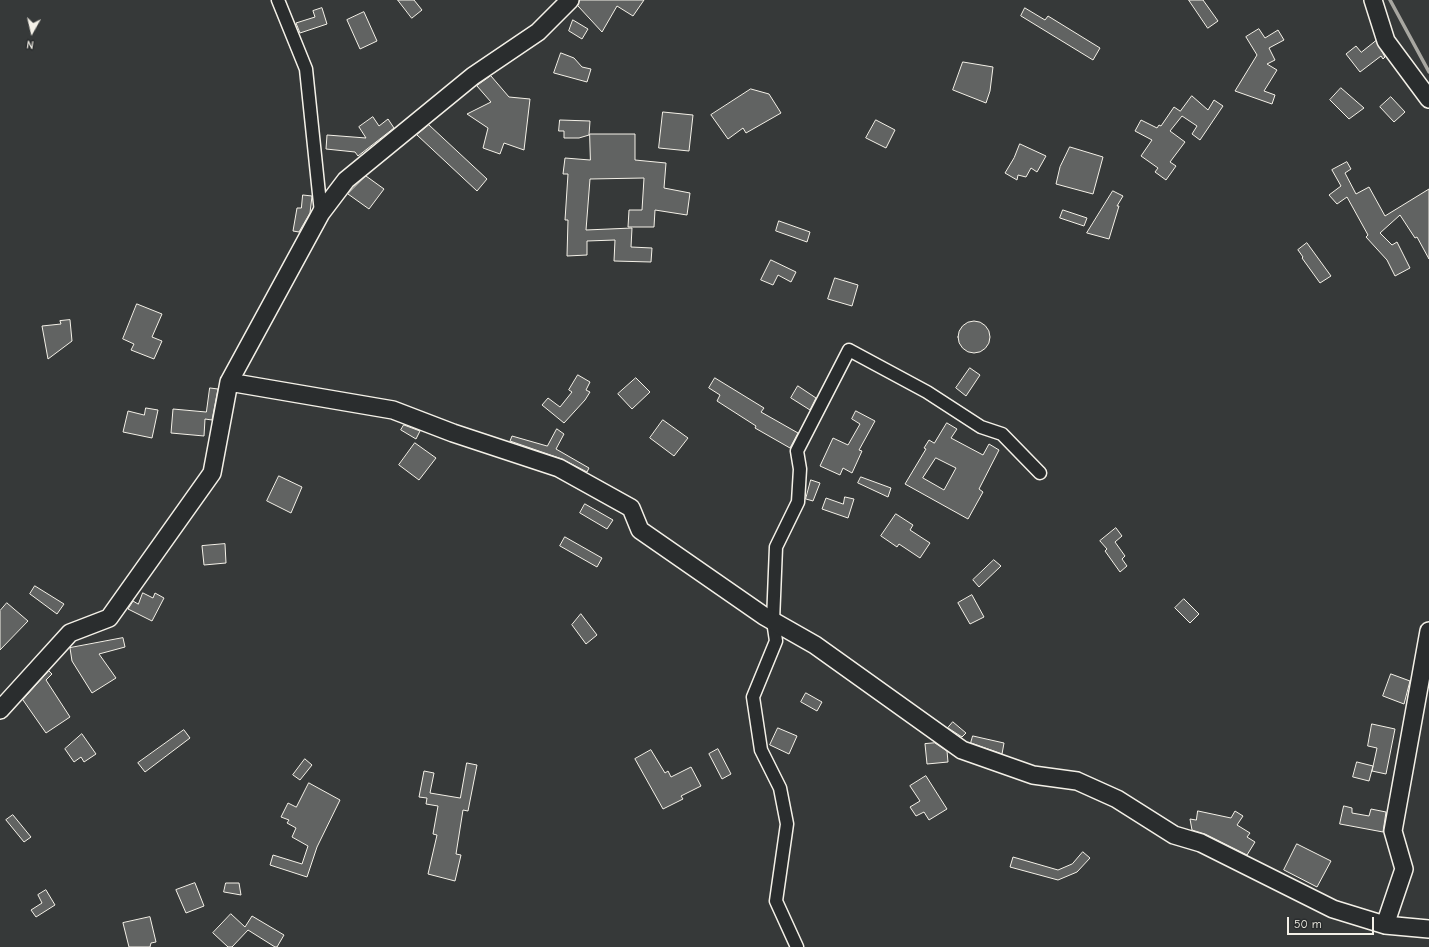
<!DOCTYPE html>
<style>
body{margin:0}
#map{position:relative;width:1429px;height:947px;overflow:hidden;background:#363939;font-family:"Comic Neue",sans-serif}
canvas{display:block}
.north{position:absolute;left:12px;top:12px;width:40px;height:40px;-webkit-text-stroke:3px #2a2d2e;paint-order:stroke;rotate:188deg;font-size:11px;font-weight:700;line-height:16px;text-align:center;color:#f4f1e8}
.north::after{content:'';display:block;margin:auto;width:14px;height:18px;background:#f4f1e8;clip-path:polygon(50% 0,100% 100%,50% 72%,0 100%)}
.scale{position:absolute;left:1287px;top:917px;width:87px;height:18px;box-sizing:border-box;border:2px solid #f4f1e8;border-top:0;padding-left:5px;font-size:12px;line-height:14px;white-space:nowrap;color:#f4f1e8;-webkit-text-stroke:3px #2a2d2e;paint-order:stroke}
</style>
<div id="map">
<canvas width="1429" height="947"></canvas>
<div class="north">N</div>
<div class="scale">50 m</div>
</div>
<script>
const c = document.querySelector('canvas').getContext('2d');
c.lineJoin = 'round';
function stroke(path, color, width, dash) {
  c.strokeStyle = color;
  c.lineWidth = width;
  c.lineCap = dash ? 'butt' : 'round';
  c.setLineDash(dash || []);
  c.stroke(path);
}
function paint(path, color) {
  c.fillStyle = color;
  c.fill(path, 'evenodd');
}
stroke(new Path2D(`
 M1390,0L1429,72`), '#a8a7a1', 3.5);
const building = new Path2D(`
 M398,0H414L422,10L412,18Z
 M580,0H644L633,16L617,6L602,32L578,6Z
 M1189,0H1203L1218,21L1208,28Z
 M322,8L327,24L300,33L296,23L315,17L313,11Z
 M1025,8L1045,20L1048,16L1100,48L1093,60L1021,16Z
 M364,12L377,41L360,49L347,20Z
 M573,20L588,29L582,39L569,31Z
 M1259,29L1265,38L1278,30L1284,40L1269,48L1275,60L1267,64L1277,70L1264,91L1275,95L1272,104L1235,91L1257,55L1246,37Z
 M1376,41L1385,57L1383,59L1381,56L1360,72L1346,54L1356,46L1361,52Z
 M561,53L574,58L582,67L591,69L587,82L554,73Z
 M963,62L993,67L990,91L986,103L953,90Z
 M491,76L509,97L530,99L524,150L504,143L500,154L483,148L488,128L467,114L491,102L477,86Z
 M1341,88L1364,108L1349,119L1330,100Z
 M751,89L769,94L781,113L746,133L743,128L728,139L711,115Z
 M1192,96L1208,110L1214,100L1223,106L1200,140L1192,134L1197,126L1182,116L1170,131L1185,142L1170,162L1176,166L1166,180L1155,172L1158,168L1141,156L1152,140L1135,131L1141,120L1157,128L1159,125L1161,126L1174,107L1180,111Z
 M1391,97L1405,112L1394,122L1380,107Z
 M663,112L693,115L689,151L659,148Z
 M373,117L379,126L388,119L394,128L358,156L355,152L326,149L327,135L366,138L359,127Z
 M560,120L590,121L589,135L579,138H564V131H559Z
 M876,120L895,130L886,148L866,138Z
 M429,125L487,179L477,191L417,135Z
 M590,134H635V160L666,163L664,188L690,193L687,215L655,210L654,227H628L629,210H642L644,178L590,179L586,230L632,228L631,247L652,248L651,262L614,261L615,240L587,241V255L567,256L568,220H565L568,174H563L565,158L590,160Z
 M1020,144L1046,156L1037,172L1031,168L1026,177L1018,175L1017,180L1005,173L1014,158Z
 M1070,147L1103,157L1093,194L1056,184L1060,167Z
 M1347,162L1351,169L1345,173L1356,194L1369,187L1385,216L1429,189V259L1417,237L1415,238L1400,215L1380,233L1392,245L1397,242L1410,268L1395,276L1387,260L1366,237L1368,235L1347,197L1337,204L1329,195L1341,186L1332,170Z
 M366,176L384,189L369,209L348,194Z
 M1113,191L1123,196L1117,206H1119L1109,239L1087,233Z
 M303,195L312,196L310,213L299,232L293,231L297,208H301Z
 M1063,210L1087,218L1084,226L1060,218Z
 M779,221L810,232L807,242L776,231Z
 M1307,243L1331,276L1320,283L1302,258L1303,257L1298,250Z
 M771,260L796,272L791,282L778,275L773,285L761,280Z
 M835,278L858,285L852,306L828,299Z
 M137,304L162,314L152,337L162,341L154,359L131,350L134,344L123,339Z
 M70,320L72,341L48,359L42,326L61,324L60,321Z
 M958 337a16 16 0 1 1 32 0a16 16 0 1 1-32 0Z
 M970,368L980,375L966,396L956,388Z
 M578,375L590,382L586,390L590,392L585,400L564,423L542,405L548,398L560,407L572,392L569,390Z
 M636,378L650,392L632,409L618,394Z
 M715,378L764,408L761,412L798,433L790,448L755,428L756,426L717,401L720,395L709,388Z
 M798,386L816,398L810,410L791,398Z
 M210,388L218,389L212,420L205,419L204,436L171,433L173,409L206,412Z
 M146,408L158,410L152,438L123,432L128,411L144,415Z
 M856,411L875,421L859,450L862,451L852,473L843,468L840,475L820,466L833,438L848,445L860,424L852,419Z
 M663,420L688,438L674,456L650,438Z
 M947,423L957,429L951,438L983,455L989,444L999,450L979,489L983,492L968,519L905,484L926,449L924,448L929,440L934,443ZM936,458L956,468L944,490L923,478Z
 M404,425L420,431L416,439L401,430Z
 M557,429L564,434L556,449L589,468L587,472L562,459L510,441L512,436L547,446Z
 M415,443L436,458L419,480L399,465Z
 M279,476L302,487L291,513L267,501Z
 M861,477L891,488L888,497L858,483Z
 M811,480L820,483L813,501L806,499Z
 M845,497L854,499L848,518L822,509L826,498L843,504Z
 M585,504L613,520L607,529L580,513Z
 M896,514L913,525L910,530L930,543L920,558L899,544L897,547L881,536Z
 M1116,528L1122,536L1115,542L1125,556L1122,559L1127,566L1120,572L1105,551L1107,549L1100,541Z
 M565,537L602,558L597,567L560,546Z
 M225,544L226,563L204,565L202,546Z
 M994,560L1001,566L979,587L973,580Z
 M35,586L64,604L57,614L30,594Z
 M143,593L153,598L155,593L164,598L152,621L128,609L133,601L138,604Z
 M972,595L984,617L970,624L958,603Z
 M1184,599L1199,614L1190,623L1175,608Z
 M7,603L28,621L0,650V611Z
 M581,614L597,635L586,644L572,625Z
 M123,638L125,647L99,654L116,678L92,693L72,661L70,648Z
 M49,671L52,674L46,680L70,717L46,733L23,700Z
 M1391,674L1410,681L1404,704L1383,696Z
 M806,693L822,702L817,711L801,702Z
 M953,722L966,733L962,737L948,728Z
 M1372,724L1395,729L1386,774L1372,771L1377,748L1368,746Z
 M778,728L797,736L789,754L770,745Z
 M184,730L190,738L145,772L138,763Z
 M82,734L96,754L84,762L81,757L74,762L65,749Z
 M973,736L1004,743L1002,754L971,743Z
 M935,743L947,751L948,762L927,764L925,744Z
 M718,749L731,774L722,779L709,754Z
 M651,750L665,773L668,771L671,777L691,767L701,786L681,796L683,799L663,809L635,759Z
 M305,759L312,765L300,780L293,775Z
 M1357,762L1373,766L1369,781L1353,777Z
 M467,763L477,765L468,811L463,810L456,854L461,855L455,881L428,874L437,835L433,834L438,806L426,804L427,798L419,797L424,771L434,773L430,793L460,798Z
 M926,776L947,809L929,820L924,812L916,816L910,807L920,801L910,786Z
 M309,783L340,800L317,847L307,877L270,865L273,855L302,864L308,846L292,837L296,828L287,823L289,820L281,817L288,803L296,807Z
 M1344,806L1352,808V813L1369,816L1371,809L1386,812L1383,832L1340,824Z
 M1198,811L1231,818L1235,811L1243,816L1237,825L1250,833L1247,837L1255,842L1247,855L1205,834L1192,830L1190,819L1196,820Z
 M13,815L31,837L24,842L6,820Z
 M1297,844L1331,861L1317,887L1284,870Z
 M1083,852L1090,858L1077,872L1058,880L1010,867L1013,857L1058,870L1072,864Z
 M195,883L204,906L186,913L176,890Z
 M226,883H239L241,895L224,892Z
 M46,890L55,905L36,917L31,910L42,903L38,895Z
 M231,914L245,927L252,916L284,935L277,947H275L248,930L232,947H228L213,933Z
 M150,917L156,942L151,943L150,947H129L123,923Z`);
paint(building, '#616362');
stroke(building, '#f4f1e8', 1);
const street = new Path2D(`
 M278,0L306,69L321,213
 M797,947L776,901L787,824L780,788L761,750L753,697L776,641L773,621L776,547L798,502L800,469L797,451L849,350L927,392L981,427L1002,434L1040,473`);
const secondary = new Path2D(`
 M1373,0L1386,41L1429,99
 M229,382L393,410L453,433L559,468L631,508L640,530L764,616L815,645L962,750L1033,775L1077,781L1117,799L1174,835L1201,843L1333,909L1385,925L1429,929
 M0,710L70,633L109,618L212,473L229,382L321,213L346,180L473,76L538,32L570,0
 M1385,925L1404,869L1393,831L1429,631`);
stroke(street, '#f4f1e8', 15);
stroke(secondary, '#f4f1e8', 20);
stroke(street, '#2a2d2e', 12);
stroke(secondary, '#2a2d2e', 17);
</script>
